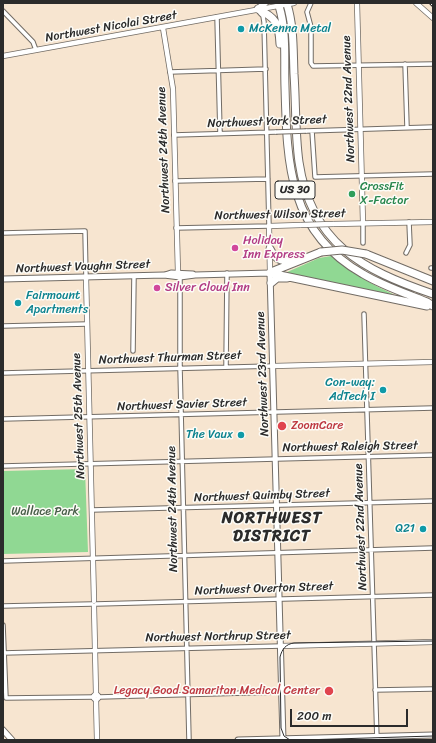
<!DOCTYPE html>
<style>
body{margin:0}
#map{position:relative;width:436px;height:743px;overflow:hidden;background:#f7e5d0;font-family:Sriracha,sans-serif}
canvas{display:block}
.frame{position:absolute;inset:0;border:4px solid #2b2b2b;pointer-events:none}
.scale{position:absolute;left:290px;top:709px;width:118px;height:18px;box-sizing:border-box;border:2px solid #2b2b2b;border-top:0;padding-left:5px;font-size:12px;line-height:14px;white-space:nowrap;color:#2b2b2b;-webkit-text-stroke:3px #fdfcf7;paint-order:stroke}
</style>
<div id="map">
<canvas width="436" height="743"></canvas>
<div class="frame"></div>
<div class="scale">200 m</div>
</div>
<script>
const c = document.querySelector('canvas').getContext('2d');
c.lineJoin = 'round';
function paint(path, color) {
  c.fillStyle = color;
  c.fill(path, 'evenodd');
}
function stroke(path, color, width, dash) {
  c.strokeStyle = color;
  c.lineWidth = width;
  c.lineCap = dash ? 'butt' : 'round';
  c.setLineDash(dash || []);
  c.stroke(path);
}
function write(font, color, halo, rows, align = 'center') {
  c.font = font + ' Sriracha,sans-serif';
  c.lineWidth = 3;
  c.setLineDash([]);
  c.textBaseline = 'middle';
  c.strokeStyle = halo;
  c.fillStyle = color;
  for (const [text, x, y, turn = 0] of rows) {
    c.save();
    c.translate(x, y);
    c.rotate((+turn || 0) * Math.PI / 180);
    c.textAlign = isNaN(turn) ? turn : align;
    if (halo) c.strokeText(text, 0, 0);
    c.fillText(text, 0, 0);
    c.restore();
  }
}
paint(new Path2D(`
 M331,256C351,273 371,284 395,295L285,273L319,258Z
 M85,469L88,552L3,554V471Z`), '#90d893');
const minor = new Path2D(`
 M311,3L307,12L311,27V63L313,66L433,64
 M3,11L33,42L36,50
 M217,17L220,133
 M405,64L407,127
 M170,72L266,69
 M306,131L433,127
 M312,131L315,177L433,174
 M174,135L276,132
 M175,181L268,179
 M363,223V243
 M176,228L269,226L264,22L263,16L260,13
 M3,233L85,231L86,277
 M406,253L410,245L409,222
 M431,268H433
 M180,277V368L189,740
 M364,314L377,740
 M3,326L87,324
 M133,351L134,276
 M226,367L227,273
 M3,373L273,366
 M3,419L433,408
 M3,466L433,455
 M92,510L433,501
 M3,561L433,548
 M96,604L433,595
 M3,606L92,604
 M3,625L6,698L94,697
 M3,653L281,646
 M375,690L433,689
 M99,697L282,692`);
const tertiary = new Path2D(`
 M357,3L363,223
 M416,3L433,18
 M163,28L173,89L178,273
 M3,56L294,3
 M333,224L433,222
 M270,273L269,226L301,225
 M86,277L94,601
 M273,366L433,362
 M94,606L96,694
 M281,646L433,642
 M93.5 697a2.5 2.5 0 1 1 5 0a2.5 2.5 0 1 1-5 0Z
 M96,700L97,740`);
const secondary = new Path2D(`
 M165,275L171,273L193,274
 M3,279L164,275L180,277L195,275L270,273L283,740
 M3,730L12,740
 M238,740L433,735`);
const trunk = new Path2D(`
 M258,9L265,3`);
const motorway = new Path2D(`
 M287,4C294,27 293,50 294,74C296,103 295,133 299,162C311,243 362,270 433,294
 M279,6C287,32 284,60 285,87C287,163 288,232 363,274C383,286 405,293 427,302L433,306
 M258,9C276,18 279,23 280,44
 M270,249C276,261 283,262 295,259
 M366,254L433,281
 M271,272L321,252
 M270,273L427,306
 M271,283L277,278H287`);
stroke(minor, '#726c65', 5.5);
stroke(tertiary, '#726c65', 6);
stroke(secondary, '#726c65', 7);
stroke(trunk, '#726c65', 8);
stroke(motorway, '#726c65', 9);
stroke(minor, '#fff', 3.5);
stroke(tertiary, '#fff', 4.5);
stroke(secondary, '#fff', 5);
stroke(trunk, '#fff', 6);
stroke(motorway, '#fff', 7);
stroke(new Path2D(`
 M290,740L284,736L281,728L280,657C282,649 286,644 294,643L433,641
 M303,740L433,736`), '#2b2b2b', 1);
const rail = new Path2D(`
 M430,3L433,6`);
stroke(rail, '#2b2b2b', 2.5);
stroke(rail, '#fdfcf7', 1, [3]);
const minorBridge = new Path2D(`
 M276,132L306,131`);
const tertiaryBridge = new Path2D(`
 M301,225L333,224`);
const motorwayBridge = new Path2D(`
 M321,252L342,250L366,254`);
stroke(minorBridge, '#726c65', 5.5, []);
stroke(tertiaryBridge, '#726c65', 6, []);
stroke(motorwayBridge, '#726c65', 9, []);
stroke(minorBridge, '#fff', 3.5);
stroke(tertiaryBridge, '#fff', 4.5);
stroke(motorwayBridge, '#fff', 7);
for (const [x, y, r, color] of [
 [241,29,4,"#0f9aa8"],
 [352,194,4,"#2e9e5b"],
 [235,248,4,"#d1479c"],
 [157,288,4,"#d1479c"],
 [18,303,4,"#0f9aa8"],
 [383,390,4,"#0f9aa8"],
 [282,426,5,"#e0444e"],
 [241,435,4,"#0f9aa8"],
 [423,529,4,"#0f9aa8"],
 [329,691,5,"#e0444e"]
]) {
  const dot = new Path2D();
  dot.arc(x, y, r, 0, 2 * Math.PI);
  c.fillStyle = color;
  c.fill(dot);
  stroke(dot, '#fdfcf7', 1.5);
}
for (const [x, y, w] of [
 [295,190,40]
]) {
  const box = new Path2D();
  box.roundRect(x - w / 2, y - 9, w, 18, 3);
  c.fillStyle = '#fdfcf7';
  c.fill(box);
  stroke(box, '#2b2b2b', 1);
}
write('bold 11px', '#2b2b2b', null, [
 ["US 30",295,190]
]);
write('12px', '#2b2b2b', '#fdfcf7', [
 ["Northwest Nicolai Street",111,27,-10],
 ["Northwest 22nd Avenue",349,99,-92],
 ["Northwest York Street",267,122,-2],
 ["Northwest 24th Avenue",164,150,-92],
 ["Northwest Wilson Street",280,215,-1],
 ["Northwest Vaughn Street",83,267,-2],
 ["Northwest Thurman Street",170,358,-2],
 ["Northwest 23rd Avenue",263,374,-92],
 ["Northwest Savier Street",182,405,-2],
 ["Northwest 25th Avenue",79,416,-92],
 ["Northwest Raleigh Street",350,447,-1],
 ["Northwest Quimby Street",262,496,-2],
 ["Northwest 24th Avenue",173,509,-91],
 ["Northwest 22nd Avenue",361,527,-92],
 ["Northwest Overton Street",264,589,-2],
 ["Northwest Northrup Street",218,637,-1]
]);
write('12px', '#0d838f', '#fdfcf7', [
 ["McKenna Metal",249,29,"left"],
 ["Fairmount",26,296,"left"],
 ["Apartments",26,310,"left"],
 ["Con-way:",375,383],
 ["AdTech I",375,397],
 ["The Vaux",233,435],
 ["Q21",415,529]
], 'right');
write('12px', '#27864d', '#fdfcf7', [
 ["CrossFit",360,187],
 ["X-Factor",360,201]
], 'left');
write('12px', '#b23c85', '#fdfcf7', [
 ["Holiday",243,241],
 ["Inn Express",243,255],
 ["Silver Cloud Inn",165,288]
], 'left');
write('12px', '#be3a42', '#fdfcf7', [
 ["ZoomCare",291,426],
 ["Legacy Good Samaritan Medical Center",320,691,"right"]
], 'left');
write('12px', '#495f4a', '#fdfcf7', [
 ["Wallace Park",45,512]
]);
c.letterSpacing = '1px';
write('bold 16px', '#2b2b2b', '#fdfcf7', [
 ["NORTHWEST",272,519],
 ["DISTRICT",272,537]
]);
c.letterSpacing = '0px';
</script>
